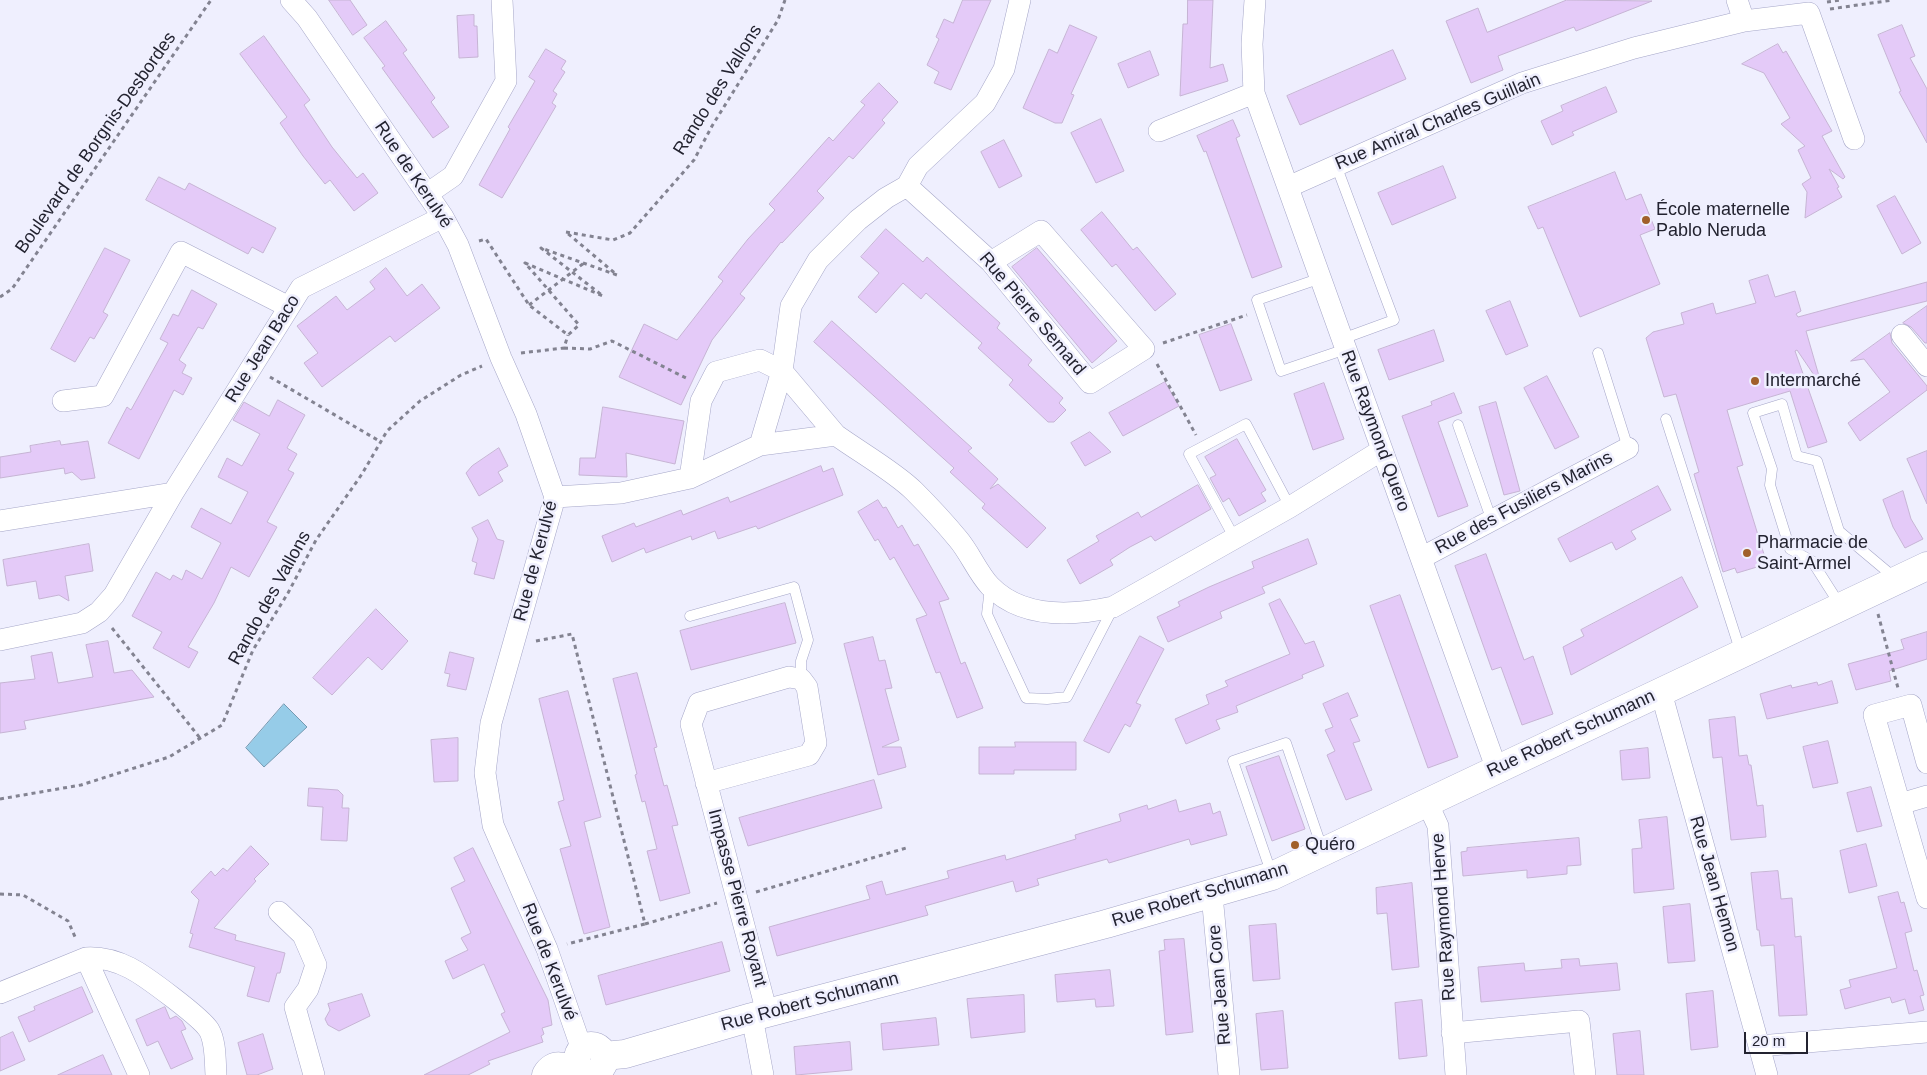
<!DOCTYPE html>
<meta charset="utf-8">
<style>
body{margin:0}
#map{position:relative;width:1927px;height:1075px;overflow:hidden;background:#efeffe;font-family:Arial,sans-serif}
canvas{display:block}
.scale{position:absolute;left:1744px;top:1032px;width:64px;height:22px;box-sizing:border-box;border:2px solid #232330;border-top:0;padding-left:6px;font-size:15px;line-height:18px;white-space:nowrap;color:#232330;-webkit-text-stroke:4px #efeffe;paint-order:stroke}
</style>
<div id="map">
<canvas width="1927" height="1075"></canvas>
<div class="scale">20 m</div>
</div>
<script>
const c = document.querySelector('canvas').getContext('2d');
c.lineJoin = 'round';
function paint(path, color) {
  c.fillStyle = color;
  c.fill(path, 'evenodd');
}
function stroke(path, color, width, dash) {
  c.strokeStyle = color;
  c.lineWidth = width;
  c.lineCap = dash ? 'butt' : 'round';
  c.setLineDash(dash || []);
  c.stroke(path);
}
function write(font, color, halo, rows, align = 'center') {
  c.font = font + ' Arial,sans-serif';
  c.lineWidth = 5;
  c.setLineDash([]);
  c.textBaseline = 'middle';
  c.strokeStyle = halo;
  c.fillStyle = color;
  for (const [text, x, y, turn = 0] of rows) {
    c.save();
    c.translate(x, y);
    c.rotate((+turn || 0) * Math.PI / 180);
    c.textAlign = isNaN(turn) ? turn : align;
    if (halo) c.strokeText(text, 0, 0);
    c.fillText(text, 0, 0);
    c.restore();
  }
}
const water = new Path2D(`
 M284,704L307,727L264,767L246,748Z`);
paint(water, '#96cce8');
stroke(water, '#7499b1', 1);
const building = new Path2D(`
 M329,0H350L367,25L353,35Z
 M963,0H991L951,90L934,83L939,72L927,65L939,39L936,37L944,19L953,23Z
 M1188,0H1213L1210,68L1223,64L1228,81L1180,96L1183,24H1187Z
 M1567,0L1652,1L1576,31L1574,27L1498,56L1503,70L1471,83L1446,21L1478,8L1487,32Z
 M474,15V26H477L478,57L459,58L457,16Z
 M386,21L407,50L403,53L435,98L431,102L449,127L433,138L382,68L385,66L364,38Z
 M1070,25L1097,37L1071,94L1074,95L1062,123H1055L1023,108L1049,49L1057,53Z
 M1902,25L1915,56L1910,58L1927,89V143L1899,92L1901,91L1878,35Z
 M264,36L310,100L304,105L332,147L357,178L363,173L378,193L354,211L330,180L325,184L303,156L280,123L287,117L240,54Z
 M1778,44L1783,53L1786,51L1832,131L1822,136L1845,177L1843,179L1829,169L1839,187L1837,188L1842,197L1805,218L1807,192L1802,184L1811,178L1798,150L1805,146L1781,124L1790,118L1764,73L1742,64Z
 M546,49L566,61L561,69L565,72L553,91L557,94L552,103L556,106L502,198L479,185L510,129L508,127L535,81L529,77Z
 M1393,50L1406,79L1300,125L1287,96Z
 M1150,51L1159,75L1128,88L1118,64Z
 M879,83L898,102L882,120L885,123L853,159L849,156L817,191L824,198L782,243L781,242L740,294L745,298L712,340L681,405L619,377L644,324L677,340L723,281L718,277L748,239L775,210L769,204L829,137L833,141L865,105L861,102Z
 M1606,87L1617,112L1572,132L1574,135L1552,145L1541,121L1563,111L1561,106Z
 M1101,119L1124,171L1096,183L1071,133Z
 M1233,120L1240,136L1236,138L1282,267L1252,278L1206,151L1204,152L1197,136Z
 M1004,140L1022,176L999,188L981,152Z
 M1443,166L1456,198L1392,225L1378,193Z
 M1615,172L1626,200L1641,194L1655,229L1640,235L1660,284L1580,317L1543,227L1538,229L1528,207Z
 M159,177L185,190L189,183L276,228L263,253L252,247L248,254L146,200Z
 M1895,196L1921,243L1902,254L1877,206Z
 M1102,212L1133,250L1137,247L1176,294L1155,311L1116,264L1112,267L1081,230Z
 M886,229L923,262L927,257L1000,323L997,328L1032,360L1028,365L1063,398L1059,403L1066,410L1054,422H1048L1009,385L1013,380L978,348L982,343L926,293L921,299L903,283L876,313L858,297L879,273L861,257Z
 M105,248L130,260L103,312L108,315L94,339L90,337L75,362L51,349Z
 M1037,248L1117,341L1092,363L1012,267Z
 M386,268L407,296L422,284L440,308L395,342L390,336L322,387L304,363L318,353L297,326L336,296L347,310L375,289L370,282Z
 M1768,275L1775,297L1795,291L1801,311L1796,314L1798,317L1927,282V301L1806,331L1819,376L1816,378L1797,350L1795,351L1827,442L1808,448L1790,391L1727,410L1743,465L1737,467L1767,564L1737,573L1735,568L1723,572L1694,474L1699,472L1676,394L1664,397L1646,338L1653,332L1684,324L1681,313L1713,303L1716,314L1756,303L1749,281Z
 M192,290L217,304L203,329L198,327L179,360L186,365L182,373L192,378L183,395L174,390L139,459L108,443L127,407L131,410L168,343L160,339L173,314L178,316Z
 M1510,301L1528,346L1506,355L1486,311Z
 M1927,306V343H1925L1911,327L1903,323Z
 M832,321L972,448L968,451L998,479L990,489L998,484L1046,528L1027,548L982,508L985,504L950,472L954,468L814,342Z
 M1231,324L1252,380L1220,391L1199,335Z
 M1434,330L1444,361L1389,380L1378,350Z
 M1890,333L1892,343L1927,386V390L1860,441L1848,423L1890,392L1864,359L1851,361Z
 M1547,376L1579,437L1555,449L1524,388Z
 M1165,382L1179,406L1123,436L1109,413Z
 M1324,383L1344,439L1313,450L1294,394Z
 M1454,393L1462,413L1438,422L1468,506L1438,517L1402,416L1432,405L1431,402Z
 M278,400L305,415L287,448L297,454L288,470L294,473L267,522L277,527L249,577L231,567L214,603L188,647L198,652L189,668L153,648L162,632L132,616L156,572L170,580L173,575L182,580L186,570L202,579L221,543L191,527L201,508L231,524L248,492L218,477L227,458L242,466L260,434L233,420L244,402L269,416Z
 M1496,402L1520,491L1504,495L1479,407Z
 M603,407L684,421L675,464L626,453L627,477L579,475L580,458H595Z
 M1090,432L1111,452L1085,466L1071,443Z
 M1237,439L1266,490L1261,493L1266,501L1239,516L1229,498L1223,502L1210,478L1216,475L1205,457Z
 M60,441L61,445L88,441L95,478L81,480L72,472L65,474L64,468L0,478V457L31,452L30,446Z
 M499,448L508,466L498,472L503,481L479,496L466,473L472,466Z
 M1927,451V504L1907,459Z
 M821,466L823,472L833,468L843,495L758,529L756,526L718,539L715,531L692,540L691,536L646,553L644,548L612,562L602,536L634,523L636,527L681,510L683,515L728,497L730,502Z
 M1198,485L1211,509L1155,541L1151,536L1130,547L1110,560L1113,565L1080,584L1067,560L1099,541L1096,536L1138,512L1141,517Z
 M1658,486L1671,510L1631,531L1636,539L1616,550L1612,542L1570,562L1558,539Z
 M1903,491L1911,519L1923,539L1905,548L1893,527L1883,500Z
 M878,500L883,508L886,507L898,528L902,525L914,546L918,544L949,599L939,602L961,664L965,662L983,708L957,718L940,672L936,673L916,619L927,615L894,557L890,560L878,539L875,541L858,512Z
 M488,520L497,539L504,541L494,579L474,574L477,563L472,561L478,539L472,528Z
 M1308,539L1317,564L1262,587L1265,593L1220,612L1222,618L1168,642L1157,617L1180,606L1178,602L1209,587L1254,568L1252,562Z
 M89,544L93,571L65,576L69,601L59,595L39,599L36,581L7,586L3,560Z
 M1486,554L1524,660L1533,656L1553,714L1522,725L1501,667L1492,670L1455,566Z
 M1682,577L1698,607L1571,675L1563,647L1584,636L1581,630Z
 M1400,595L1458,757L1428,768L1370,606Z
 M1280,599L1305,644L1314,641L1324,666L1302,675L1303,678L1236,706L1238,712L1216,720L1220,729L1186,744L1175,719L1209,704L1206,695L1228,686L1225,681L1290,654L1269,604Z
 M785,603L796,643L691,670L680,631Z
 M376,609L408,641L382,670L368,657L332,695L313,678Z
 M1927,632V659L1889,671L1891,681L1856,690L1848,664L1904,649L1901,640Z
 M1140,636L1164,649L1136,703L1141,705L1130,727L1125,724L1109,753L1084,741Z
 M873,637L879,661L885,660L892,688L885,689L899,740L882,747H901L906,767L878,775L844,644Z
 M108,641L114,673L132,670L154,697L24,721L26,729L0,733V683L35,679L31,656L52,652L58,683L93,677L86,645Z
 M450,652L474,658L466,690L447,686L450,674L445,673Z
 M637,673L657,747L654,748L664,786L667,785L678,825L672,826L690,893L660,901L647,851L657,849L645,801L642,802L635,775L637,774L613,679Z
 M1832,681L1838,703L1767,719L1760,694L1791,685L1792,688L1817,682L1818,685Z
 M568,691L601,817L584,822L610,927L584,934L560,849L571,846L558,802L564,800L539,699Z
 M1348,693L1358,716L1350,719L1360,741L1353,743L1372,790L1346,800L1327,755L1335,751L1325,730L1333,727L1323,704Z
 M1735,717L1739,756L1747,755L1749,765H1751L1757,806L1763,805L1766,837L1731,840L1722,757L1713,758L1709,720Z
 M458,738V781L434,782L431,740Z
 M1828,741L1838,783L1813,788L1803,747Z
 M1015,742H1076V770H1014V774H979V747H1015Z
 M1648,748L1650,778L1622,780L1620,751Z
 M1279,756L1305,829L1272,841L1246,767Z
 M874,780L882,808L748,846L739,818Z
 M1871,787L1882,826L1857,832L1847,793Z
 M309,788L338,790L343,795L342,808H349L347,841L321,840L323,807L308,806Z
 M1176,800L1179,812L1210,803L1213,814L1220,811L1227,835L1191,845L1189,839L1109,863L1107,859L1037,879L1039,885L1016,892L1013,881L925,906L928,915L777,956L769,927L870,899L866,886L882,881L886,895L949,878L947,871L1005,855L1006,860L1076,839L1075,835L1121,821L1119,814L1147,805L1148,809Z
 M1667,817L1674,889L1634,893L1632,849L1642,848L1639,820Z
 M1579,838L1581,865L1567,866V874L1527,878V870L1463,876L1461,852L1467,851V848Z
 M1866,844L1877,886L1849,893L1840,851Z
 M251,846L269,864L254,879L256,881L214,928L236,935L235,940L285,953L280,973H277L269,1002L247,996L255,967L189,947L193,934L190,933L199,900L191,892L211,871L215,876L223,868L227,871Z
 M473,848L548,1000L552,1025L542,1028L544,1034L541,1036L543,1042L488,1061L490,1064L468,1075H424L510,1032L501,1014L505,1012L484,964L453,979L445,961L468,950L461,938L471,933L451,888L465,881L454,858Z
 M1778,871L1781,899L1792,898L1795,937L1801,936L1807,1015L1779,1016L1774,945L1761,946L1759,930H1757L1751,873Z
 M1412,883L1419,967L1392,970L1387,913L1377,914L1376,888Z
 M1898,892L1901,903L1904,902L1912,931L1905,933L1914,971L1917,970L1924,995L1920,996L1924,1010L1909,1014L1905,999L1892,1003L1890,997L1845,1009L1840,990L1851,987L1849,980L1897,968L1878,897Z
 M1690,904L1695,961L1668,963L1663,907Z
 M1276,924L1280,979L1253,981L1249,926Z
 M1184,939L1193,1032L1166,1035L1159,951L1165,950L1164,940Z
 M722,942L730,971L606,1005L598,976Z
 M1579,959L1580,966L1617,963L1620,990L1481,1002L1478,967L1524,963L1525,971L1562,968L1561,960Z
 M1110,970L1114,1006L1096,1007L1095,999L1057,1002L1055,975Z
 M82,987L93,1012L29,1042L18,1017L35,1010L34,1007Z
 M1713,991L1718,1047L1691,1050L1686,994Z
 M362,994L370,1016L339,1031L328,1025L325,1019L330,1010L328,1004Z
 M1024,995L1025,1032L971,1038L967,999Z
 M1422,1000L1427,1056L1399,1059L1395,1003Z
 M165,1007L170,1019L176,1016L182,1021L186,1029L181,1031L193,1059L171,1069L158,1041L147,1046L136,1020Z
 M1283,1011L1288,1068L1261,1070L1256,1014Z
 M936,1018L939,1045L883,1050L881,1024Z
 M1640,1031L1644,1075H1617L1613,1034Z
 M13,1032L25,1060L0,1071V1038Z
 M263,1034L273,1069L257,1075H247L238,1043Z
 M850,1042L852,1070L796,1075L794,1047Z
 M103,1055L112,1075H58Z`);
paint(building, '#e4caf8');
stroke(building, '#c6b4d4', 1);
const lane = new Path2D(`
 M1336,165L1394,320L1342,339
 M1321,278L1257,300L1281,371L1346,349
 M1598,353L1628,448
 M1666,419L1741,653
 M1458,425L1492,521
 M1235,539L1189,454L1246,424L1290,507
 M990,587L987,614L1026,698L1047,699L1067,697L1113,608
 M1840,605L1812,561L1790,549L1770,485L1772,469L1753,413L1782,404L1797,456L1817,461L1839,531L1895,578
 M690,616L794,587L808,640L801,661V679
 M1272,875L1233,761L1286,743L1323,851`);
const street = new Path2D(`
 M291,0L307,18L443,217L458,245L501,358L526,414L555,497L491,723L485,773L493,825L547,949L580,1044L584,1048
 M1255,0L1252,44L1254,93L1497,770
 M1737,0L1744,21
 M1159,131L1254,93
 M907,186L991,262L1090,383L1144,349L1041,231L991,262
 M1288,187L1522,83L1634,48L1744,21L1809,13L1854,139
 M427,194L453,176L506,81L502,0
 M1902,335L1927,366
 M63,401L103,396L181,252L289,307
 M760,445L782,371L791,306L818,260L858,220L886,198L907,186L918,166L985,103L1004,69L1020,0
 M690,478L701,401L716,372L760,360L782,371L836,435
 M555,497L621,493L690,478L760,445L836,435C858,451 895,472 914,491C929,506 944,522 958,539C970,553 977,572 990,586C1022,619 1072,616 1113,607L1290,507L1382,450
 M0,521L173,493
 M1421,558L1628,448
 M0,640L82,623L99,612L114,595L173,493L301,288L443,217
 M1661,692L1767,1075
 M1927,763L1911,705L1874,715L1927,898
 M706,783L809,755L816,743L807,687L801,679L789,677L699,703L691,724L767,1013
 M1427,802L1438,826L1456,1075
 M1900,804L1927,796
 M1212,895L1229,1075
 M279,912L303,935L316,965L308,989L295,1007L314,1075
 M86,958C102,957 116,961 130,968C144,975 201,1017 209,1030C216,1042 215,1061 216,1075
 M0,993L86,958L139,1075
 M752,1017L763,1075
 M1452,1033L1579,1021L1585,1075
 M1759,1046L1927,1032`);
const secondary = new Path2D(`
 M578 1059a13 13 0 1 1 26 0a13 13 0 1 1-26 0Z
 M604,1056L625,1054L752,1017L1106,924L1272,876L1927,566
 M546,1075C553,1063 566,1064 573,1075`);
stroke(lane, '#a5a6c8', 11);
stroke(street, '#a5a6c8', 22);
stroke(secondary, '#a5a6c8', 29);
stroke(new Path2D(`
 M1827,2L1841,0
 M1830,9L1893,0
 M566,232L613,240L630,233L694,160L712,126L778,20L785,0
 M479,241L486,239L529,305L568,335L579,325L525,263L603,296L541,248L617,275L566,232
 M0,297L12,289L211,0
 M529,305L584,263
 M1163,343L1247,315
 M564,348L590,349L612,341L688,379
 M521,353L564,348L568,335
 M1157,364L1196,435
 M270,377L381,442
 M1878,614L1898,688
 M112,628L200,738
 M536,641L572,634L645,924L567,944
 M0,799L81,785L169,757L222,725L253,650L288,593L316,540L362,474L387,431L420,401L461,375L482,366
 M756,892L906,848
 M0,894L23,895L68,921L76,939
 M645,924L717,903`), '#838391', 3, [4, 4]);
stroke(lane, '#fff', 10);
stroke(street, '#fff', 21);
stroke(secondary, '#fff', 28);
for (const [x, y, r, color] of [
 [1646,220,5,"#a1602b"],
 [1755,381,5,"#a1602b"],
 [1747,553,5,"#a1602b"],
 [1295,845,5,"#a1602b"]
]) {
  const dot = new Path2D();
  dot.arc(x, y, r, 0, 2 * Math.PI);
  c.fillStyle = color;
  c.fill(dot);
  stroke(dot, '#efeffe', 2);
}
write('18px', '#232330', '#efeffe', [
 ["Rando des Vallons",718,90,-58],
 ["Rue Amiral Charles Guillain",1438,122,-23],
 ["Boulevard de Borgnis-Desbordes",96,143,-55],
 ["Rue de Kerulvé",413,175,56],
 ["Rue Pierre Semard",1032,314,50],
 ["Rue Jean Baco",263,349,-58],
 ["Rue Raymond Quero",1375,431,70],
 ["Rue des Fusiliers Marins",1524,503,-28],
 ["Rue de Kerulvé",536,561,-75],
 ["Rando des Vallons",270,598,-61],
 ["Rue Robert Schumann",1571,734,-25],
 ["Rue Jean Hemon",1714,884,74],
 ["Rue Robert Schumann",1200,895,-17],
 ["Impasse Pierre Royant",737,898,75],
 ["Rue Raymond Herve",1444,917,-94],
 ["Rue de Kerulvé",549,962,69],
 ["Rue Jean Core",1220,985,-95],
 ["Rue Robert Schumann",810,1002,-15]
]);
write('18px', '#232330', '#efeffe', [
 ["École maternelle",1656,210],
 ["Pablo Neruda",1656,231],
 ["Intermarché",1765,381],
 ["Pharmacie de",1757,543],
 ["Saint-Armel",1757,564],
 ["Quéro",1305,845]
], 'left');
</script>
